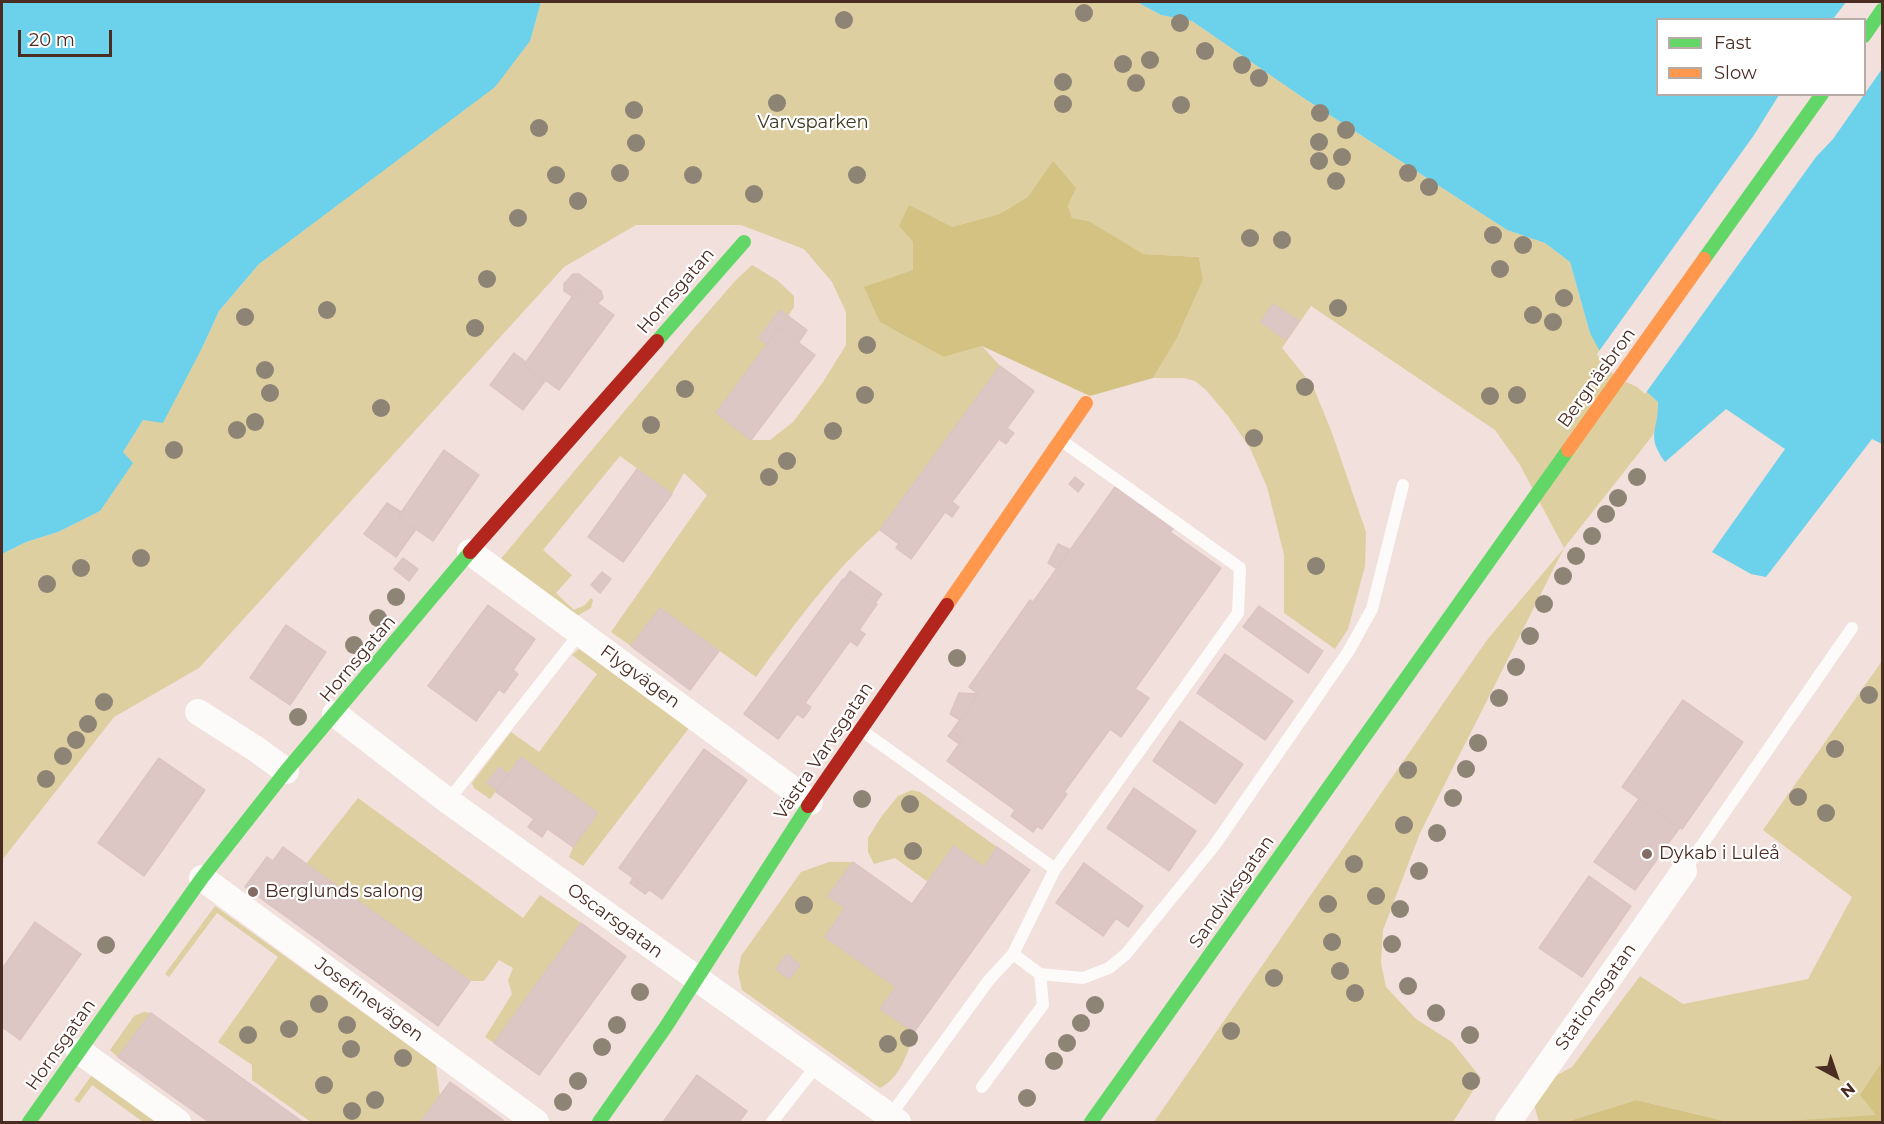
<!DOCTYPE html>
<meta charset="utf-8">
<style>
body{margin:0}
#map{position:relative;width:1884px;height:1124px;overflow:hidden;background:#f1e0db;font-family:Montserrat,sans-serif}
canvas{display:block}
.frame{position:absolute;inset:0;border:3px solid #4a2c22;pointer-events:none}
.legend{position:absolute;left:1656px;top:18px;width:210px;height:78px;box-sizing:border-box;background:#fff;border:2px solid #b7aba7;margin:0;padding:8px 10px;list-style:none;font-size:18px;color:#4a2c22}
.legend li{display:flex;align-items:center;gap:12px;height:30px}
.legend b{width:30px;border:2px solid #b7aba7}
.north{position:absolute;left:1806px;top:1046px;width:60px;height:60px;-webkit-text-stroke:4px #fff;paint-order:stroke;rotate:140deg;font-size:16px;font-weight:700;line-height:24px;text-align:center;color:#4a2c22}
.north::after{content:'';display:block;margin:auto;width:21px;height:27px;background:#4a2c22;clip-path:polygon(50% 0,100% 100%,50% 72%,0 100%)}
.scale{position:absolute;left:18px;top:30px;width:94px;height:27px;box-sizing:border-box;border:3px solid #4a2c22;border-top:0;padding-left:8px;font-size:18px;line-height:21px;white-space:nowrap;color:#4a2c22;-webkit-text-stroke:4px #fff;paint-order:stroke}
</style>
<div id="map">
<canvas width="1884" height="1124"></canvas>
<div class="frame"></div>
<ul class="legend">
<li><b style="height:8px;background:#63d668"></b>Fast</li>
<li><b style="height:8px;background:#ff974d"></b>Slow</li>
</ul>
<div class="north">N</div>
<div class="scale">20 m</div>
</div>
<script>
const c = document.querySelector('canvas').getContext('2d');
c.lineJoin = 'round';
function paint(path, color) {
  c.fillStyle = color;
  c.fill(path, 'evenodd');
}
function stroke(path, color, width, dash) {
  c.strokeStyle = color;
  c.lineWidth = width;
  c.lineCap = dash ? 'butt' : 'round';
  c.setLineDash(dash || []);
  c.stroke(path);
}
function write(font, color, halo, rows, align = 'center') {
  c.font = font + ' Montserrat,sans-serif';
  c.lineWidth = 4.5;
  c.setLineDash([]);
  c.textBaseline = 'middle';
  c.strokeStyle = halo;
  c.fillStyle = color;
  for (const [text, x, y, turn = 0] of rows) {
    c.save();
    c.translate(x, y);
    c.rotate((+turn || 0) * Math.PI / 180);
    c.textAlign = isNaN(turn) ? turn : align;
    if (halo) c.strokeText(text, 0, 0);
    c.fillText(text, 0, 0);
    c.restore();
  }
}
paint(new Path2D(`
 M541,2H1137L1161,15L1192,21L1299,95L1507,230L1545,243L1570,262L1590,333L1638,384L1658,402L1659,419L1653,435L1564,548L1420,833L1383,930L1381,963L1386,987L1416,1019L1452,1042L1481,1078L1453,1122H1154L1487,640L1564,548L1520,465L1495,430L1311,306L1282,348L1313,386L1332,433L1366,532L1365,566L1348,629L1335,649L1284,613V555L1267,487L1250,448L1228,416L1206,390L1195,381L1184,378H1153L1177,338L1203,280L1199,257L1142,254L1089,221L1072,218L1068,206L1073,195L1010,207L999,214L952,227L902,229L913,242V270L944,357L982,346L1000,366L880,530C831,573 794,625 756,677L660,608L631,646L611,632L707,495L684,473L672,494L620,456L543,550L572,575L556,593L574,610L585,605L591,598L593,600L591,608L575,617L499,561L695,327L735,281L752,265L777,280L794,296V307L788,316L780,310L759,337L767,344L716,413L751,440H770L793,422L823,382L846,345V312L832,282L804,249L741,225H636L564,267L199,668L114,717L2,860V554L26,542L58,532L100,511L123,452L143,420L159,422L203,346L219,311L259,264L365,183L530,41Z
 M579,649L689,728L583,866L569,857L573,847L598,813L521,757L508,774L498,767L487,783L497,790L490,799L474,788L472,783L511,732L539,752L597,674L572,655Z
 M1882,661V1116L1773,1122H1729L1636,1100L1566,1122H1539L1530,1090L1572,1067L1640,976L1683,1004L1808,979L1852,897L1763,830Z
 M912,790L920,792L997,847L984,867L954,846L928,882L895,858L874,864L868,852V838L881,817L898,796Z
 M358,798L523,918L540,895L581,923L494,1043L485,1037L512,994L508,980L513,968L499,960L484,981H470L306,864Z
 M829,862H853L828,896L845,908L825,937L896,987L880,1009L914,1032C908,1053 900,1078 880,1088L742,990L738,972L741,956L801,872Z
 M215,906L436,1065L440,1097L421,1122H311L252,1080V1065L218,1042L278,957L217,913L169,977L165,974Z
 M144,1012L151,1013L118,1057L110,1050L134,1016Z
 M94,1072L162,1122H143L92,1085L79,1103L74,1100Z`), '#decfa1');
paint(new Path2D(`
 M1053,161L1076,188L1068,206L1072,218L1089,221L1143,254L1199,257L1203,280L1177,338L1153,378L1090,396L982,346L944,357L880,322L864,287L913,270V242L899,226L909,205L952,227L999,214L1028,197Z
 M1880,1065H1882V1122H1773L1876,1115L1860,1095Z
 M1636,1100L1729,1122H1566Z`), '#d4c282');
paint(new Path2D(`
 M2,2H541L530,41L495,87L259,264L219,311L203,346L163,423L143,420L123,452L133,463L100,511L58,532L26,542L2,554Z
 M1137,2H1882V444L1872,439L1766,577L1751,574L1712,552L1785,449L1726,409L1665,462C1645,434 1659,431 1658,402L1638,384L1605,361L1590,333L1570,262L1545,243L1507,230L1299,95L1192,21L1161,15ZM1658,20H1864V94H1658Z`), '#6cd1ea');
paint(new Path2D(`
 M1846,2H1882V69L1833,139L1816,157L1645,394L1637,387L1616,377L1602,363L1597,354L1754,135L1779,95L1864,94V20L1833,19Z`), '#f1e0db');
const building = new Path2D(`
 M573,274H579L601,291L603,298L598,303L578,289L573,297L564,291V284Z
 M578,289L614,315L559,390L524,365Z
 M1273,304L1299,321L1286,340L1261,322Z
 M780,310L807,330L798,343L779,328L767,344L759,338Z
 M779,328L815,355L751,440L716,413Z
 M514,353L526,362L524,365L545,381L523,410L490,385Z
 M1000,366L1034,391L1007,428L1014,433L1010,438L1006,444L999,439L952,502L959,507L952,517L945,512L914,555L880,530Z
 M444,450L479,475L433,541L398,517Z
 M637,469L672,494L623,562L588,537Z
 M1075,477L1084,484L1078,492L1069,484Z
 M1115,487L1173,529L1170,532L1221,568L1135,689L1149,698L1121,737L1110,729L1064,792L1067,794L1042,829L1037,826L1033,832L1011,816L1015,810L947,761L963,739L952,731L978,694L969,687L1030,600L1033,602Z
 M387,503L401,512L398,517L416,529L396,557L364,534Z
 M899,544L914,555L911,559L896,548Z
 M1058,544L1071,550L1057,569L1048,563Z
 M403,558L418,569L409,581L394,569Z
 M850,571L882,594L875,603L844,580Z
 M602,572L611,579L600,593L591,585Z
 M843,579L877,604L859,630L865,634L857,646L850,641L805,703L811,707L807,713L803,718L797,714L778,739L744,714Z
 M488,605L535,639L513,670L518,674L504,693L499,689L476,721L428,686Z
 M1259,606L1323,651L1308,673L1243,627Z
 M660,608L719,651L690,690L631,646Z
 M286,625L326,652L290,705L250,678Z
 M1225,654L1293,701L1265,740L1197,693Z
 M959,693L978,694L960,720L950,714Z
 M1683,700L1743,742L1682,829L1622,787Z
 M1180,721L1243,764L1215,804L1153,761Z
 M952,731L963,739L959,744L948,736Z
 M704,749L747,780L662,899L619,868Z
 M521,757L598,813L573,847L496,792Z
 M159,758L205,790L144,876L98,843Z
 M499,767L508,774L497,790L487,783Z
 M1134,788L1196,831L1169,871L1107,828Z
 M1639,799L1680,827L1635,890L1594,862Z
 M534,819L547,829L542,837L528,827Z
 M954,846L984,867L997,847L1030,870L914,1032L880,1009L896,987L825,937L845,908L828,896L853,862L912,904Z
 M283,847L470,981L438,1026L245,887L267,857L273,861Z
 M1084,863L1143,906L1128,927L1116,918L1103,936L1056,903Z
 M1589,876L1631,906L1582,977L1539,948Z
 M633,878L649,890L645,894L630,883Z
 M35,922L81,954L20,1040L2,1027V969Z
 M581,923L626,956L539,1075L494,1043Z
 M787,954L800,965L789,979L776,969Z
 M151,1013L303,1122H209L118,1057Z
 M697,1075L747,1111L739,1122H663Z
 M450,1082L503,1120L502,1122H421Z`);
paint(building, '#dcc7c4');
stroke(building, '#dcc4c2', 1.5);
stroke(new Path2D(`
 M861,730L1055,869
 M448,801L580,633
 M1684,871L1852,628
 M1013,954L1040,974L1083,978L1109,968L1126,954L1214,846L1348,652L1372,609L1403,485
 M982,1087L1043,1005L1040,974
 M890,1116L989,980L1013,954L1055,869L1238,613L1240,568L1062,441
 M772,1122L817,1065`), '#fdfafa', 12);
stroke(new Path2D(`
 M470,552L810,802
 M198,712L256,749L286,771
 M335,714L448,801L898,1122
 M202,878L536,1122
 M79,1051L178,1122
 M1508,1122L1684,871`), '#fdfafa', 26);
stroke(new Path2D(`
 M1864,36L1882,10
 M1704,259L1822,94
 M657,341L744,242
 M29,1122L202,878L286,771L470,552
 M599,1122L665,1028L808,806
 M1091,1122L1568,450`), '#63d668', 14);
stroke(new Path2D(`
 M1568,450L1704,259
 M947,605L1086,403`), '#ff974d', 14);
stroke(new Path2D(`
 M470,552L657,341
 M808,806L947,605`), '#b3261e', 14);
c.fillStyle = '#8e8475';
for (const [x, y] of [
 [1084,13],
 [844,20],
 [1180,23],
 [1205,51],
 [1150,60],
 [1123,64],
 [1242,65],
 [1259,78],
 [1063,82],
 [1136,83],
 [777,103],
 [1063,104],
 [1181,105],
 [634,110],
 [1320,113],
 [539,128],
 [1346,130],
 [1319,142],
 [636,143],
 [1342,157],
 [1319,161],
 [620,173],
 [1408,173],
 [556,175],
 [693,175],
 [857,175],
 [1336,181],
 [1429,187],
 [754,194],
 [578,201],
 [518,218],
 [1493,235],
 [1250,238],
 [1282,240],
 [1523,245],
 [1500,269],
 [487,279],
 [1564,298],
 [1338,308],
 [327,310],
 [1533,315],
 [245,317],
 [1553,322],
 [475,328],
 [867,345],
 [265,370],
 [1305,387],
 [685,389],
 [270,393],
 [865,395],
 [1517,395],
 [1490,396],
 [381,408],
 [255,422],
 [651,425],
 [237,430],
 [833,431],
 [1254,438],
 [174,450],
 [787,461],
 [769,477],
 [1637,477],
 [1618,498],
 [1606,514],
 [1592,536],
 [1576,556],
 [141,558],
 [1316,566],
 [81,568],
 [1563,576],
 [47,584],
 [396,597],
 [1544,604],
 [378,618],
 [1530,636],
 [354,645],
 [957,658],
 [1516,667],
 [1869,695],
 [1499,698],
 [104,702],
 [298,717],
 [88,724],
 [76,740],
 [1478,743],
 [1835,749],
 [63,756],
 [1466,769],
 [1408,770],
 [46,779],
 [1798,797],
 [1453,798],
 [862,799],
 [910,804],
 [1826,813],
 [1404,825],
 [1437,833],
 [913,851],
 [1354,864],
 [1419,871],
 [1376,896],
 [1328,904],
 [804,905],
 [1400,909],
 [1332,942],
 [1392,944],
 [106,945],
 [1340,971],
 [1274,978],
 [1408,986],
 [640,992],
 [1355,993],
 [319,1004],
 [1095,1005],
 [1436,1013],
 [1081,1023],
 [347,1025],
 [617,1025],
 [289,1029],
 [1231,1031],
 [248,1035],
 [1470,1035],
 [909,1038],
 [1067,1043],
 [888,1044],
 [602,1047],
 [351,1049],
 [403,1058],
 [1054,1061],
 [578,1081],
 [1471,1081],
 [324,1085],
 [1027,1098],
 [375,1100],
 [563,1102],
 [352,1111]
]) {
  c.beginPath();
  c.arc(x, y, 9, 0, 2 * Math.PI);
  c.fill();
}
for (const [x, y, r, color] of [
 [1647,854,6,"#846b63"],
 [253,892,6,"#846b63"]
]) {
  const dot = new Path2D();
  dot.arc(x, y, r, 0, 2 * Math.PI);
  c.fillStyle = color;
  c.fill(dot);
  stroke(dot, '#fff', 2);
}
write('18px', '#3d3921', '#fff', [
 ["Varvsparken",813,123]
]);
write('18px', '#4a2c22', '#fff', [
 ["Hornsgatan",676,291,-49],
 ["Bergnäsbron",1597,378,-54],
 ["Hornsgatan",358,659,-50],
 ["Flygvägen",640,677,36],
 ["Västra Varvsgatan",824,751,-56],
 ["Sandviksgatan",1232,892,-55],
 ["Oscarsgatan",615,921,36],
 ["Stationsgatan",1596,997,-55],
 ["Josefinevägen",369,1000,36],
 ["Hornsgatan",61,1045,-55]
]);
write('18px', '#4a2c22', '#fff', [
 ["Dykab i Luleå",1659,854],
 ["Berglunds salong",265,892]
], 'left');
</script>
